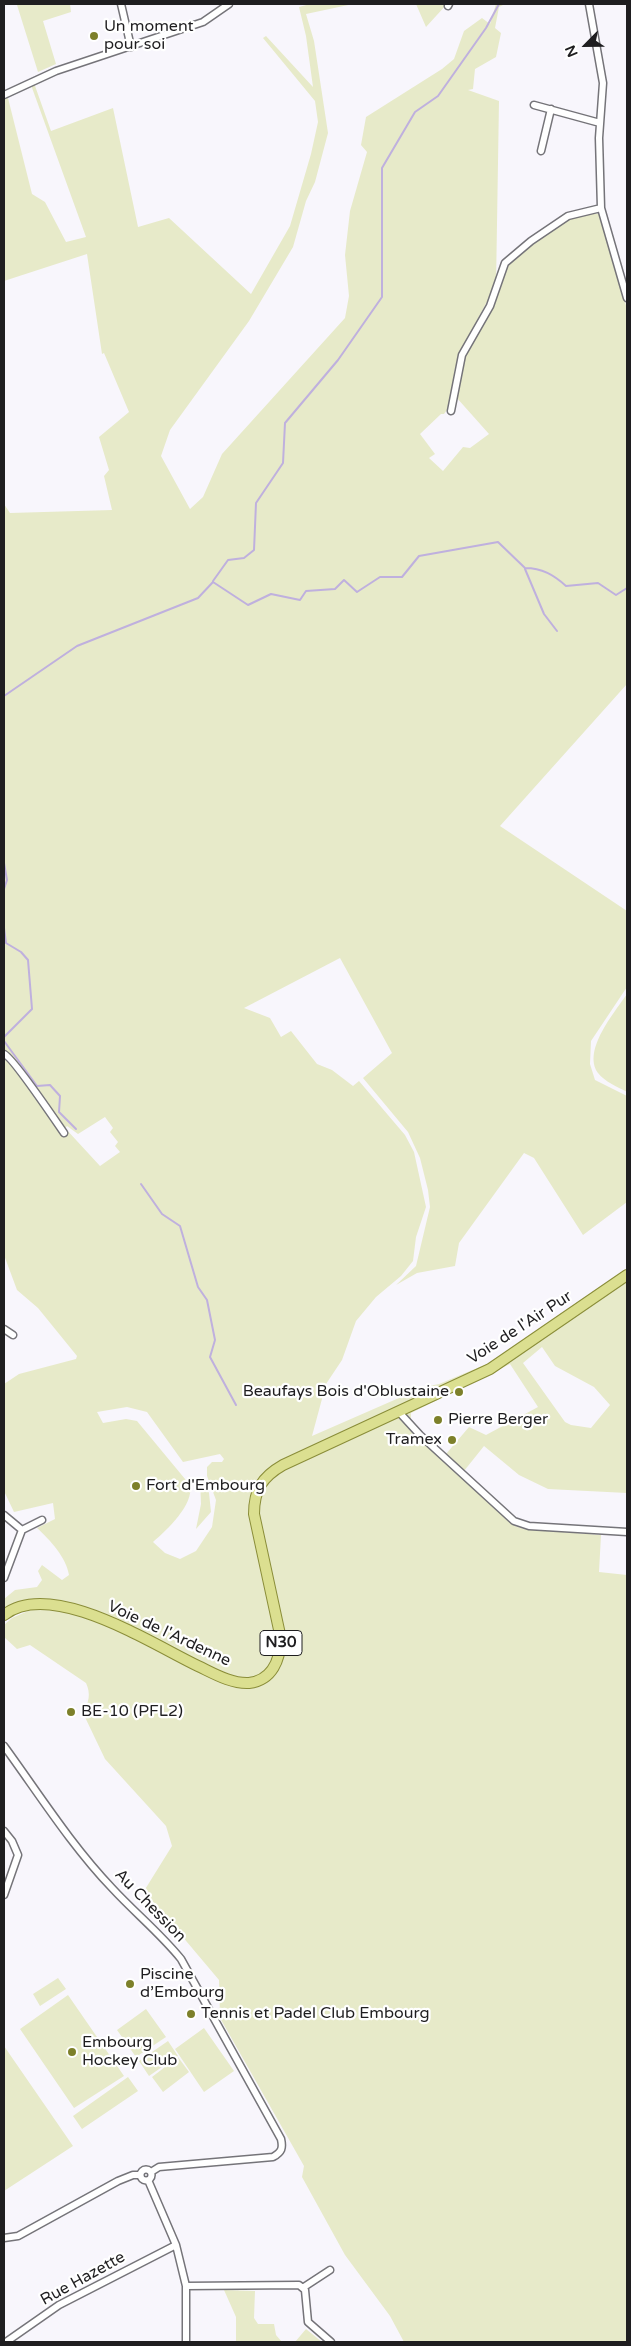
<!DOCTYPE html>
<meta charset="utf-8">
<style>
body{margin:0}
#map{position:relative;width:631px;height:2346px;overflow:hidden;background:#f8f6fc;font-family:"Varela Round",sans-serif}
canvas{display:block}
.frame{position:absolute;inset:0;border:5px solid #1f1e20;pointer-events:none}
.north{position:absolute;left:561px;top:20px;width:50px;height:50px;-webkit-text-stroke:4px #fff;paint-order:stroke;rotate:247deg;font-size:14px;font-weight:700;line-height:20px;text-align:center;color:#1f1e20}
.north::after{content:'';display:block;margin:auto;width:18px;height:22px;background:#1f1e20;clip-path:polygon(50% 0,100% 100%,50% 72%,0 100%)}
</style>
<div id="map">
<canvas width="631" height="2346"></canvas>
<div class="frame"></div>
<div class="north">N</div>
</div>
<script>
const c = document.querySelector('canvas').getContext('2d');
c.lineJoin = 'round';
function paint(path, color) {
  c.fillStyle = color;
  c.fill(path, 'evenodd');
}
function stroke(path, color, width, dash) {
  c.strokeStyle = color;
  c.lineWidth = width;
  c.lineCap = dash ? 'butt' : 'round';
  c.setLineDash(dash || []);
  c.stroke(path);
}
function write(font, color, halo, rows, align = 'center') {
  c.font = font + ' "Varela Round",sans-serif';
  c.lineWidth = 4.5;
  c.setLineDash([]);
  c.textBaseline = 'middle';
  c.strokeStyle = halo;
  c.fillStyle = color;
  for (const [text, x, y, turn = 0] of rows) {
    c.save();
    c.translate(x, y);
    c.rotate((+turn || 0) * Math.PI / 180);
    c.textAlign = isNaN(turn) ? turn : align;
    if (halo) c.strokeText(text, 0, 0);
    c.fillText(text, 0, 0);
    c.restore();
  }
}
paint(new Path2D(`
 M20,4H70L71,12L43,21L56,64L38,72L17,5Z
 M310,4H353L306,14L314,41L328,133L315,182L306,201L293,247L249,321L170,430L161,456L190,509L203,497L222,454L345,318L349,296L345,255L350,211L367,152L361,145L366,117L442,69L454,59L464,31L482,18L490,24L496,4H505L499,7L495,28L501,33L496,57L475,69L473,89L468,90L499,101L496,285L469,335L455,368L449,407L444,414H441L420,434L435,454L429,458L443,471L463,447L470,448L489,434L456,397L463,359L481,322L495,301L504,270L514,258L569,219L590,213L600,214L627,309V684L500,826L627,911V987L591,1041L590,1064L595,1080L627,1096V1202L583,1235L534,1158L524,1153L459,1243L455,1266L417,1273L396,1285L416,1266L430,1207L428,1190L420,1158L408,1132L363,1078L392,1053L340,958L244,1008L270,1018L281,1037L291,1031L317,1064L332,1070L353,1086L359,1081L405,1135L414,1152L426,1207L416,1237L413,1261L401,1276L376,1297L356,1321L342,1360L326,1384L312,1436L424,1387L439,1384L489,1363L627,1279V1493L548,1489L519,1475L484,1446L460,1476L515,1526L524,1529L601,1535L599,1572L627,1575V2342H404L390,2316L345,2255L302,2177L304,2166L220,2018L219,1980L144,1891L172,1846L166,1826L105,1759L83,1713C89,1702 91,1694 86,1683L30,1645L17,1649L4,1637V1625L12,1618L28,1611L23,1600L5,1607L4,1599L15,1590L37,1587L42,1580L38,1571L42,1565L62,1580L69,1575C66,1557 50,1540 37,1528L55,1519L53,1503L14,1512L4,1491V1384L19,1374L76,1359L77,1356L38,1308L17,1290L4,1255V504L10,513L112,510L104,476L109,470L99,437L129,412L104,353L102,354L87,254L4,281V99L8,98L32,194L45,202L66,242L86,237L31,85L34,83L51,131L113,108L138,227L169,218L251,294L290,226L311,154L318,122L315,101L263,38L266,36L313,87L306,36L299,7ZM105,1117L113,1128L110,1132L118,1142L115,1146L120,1152L100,1166L65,1128L67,1126L78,1134ZM542,1347L555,1366L594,1387L610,1405L591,1428L571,1425L565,1422L523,1363ZM510,1364L538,1407L486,1435L469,1427L446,1454L411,1423V1413ZM127,1407L147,1412L183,1462L220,1454L224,1459L222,1462H212L207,1467V1476L216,1500L212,1527L196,1551L180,1559L165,1553L153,1542C167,1530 194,1505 190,1485L137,1421L126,1419L103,1423L97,1412Z
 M416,4H447L426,27Z
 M627,994V1092C618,1087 605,1082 598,1073C582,1050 615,1012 627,994Z
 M200,1479H202L209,1493L211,1512L196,1529L201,1504Z
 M58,1978L66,1989L40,2006L33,1994Z
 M68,1995L124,2076L74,2108L20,2029Z
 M146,2009L166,2037L136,2057L117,2030Z
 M204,2028L234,2071L204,2092L175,2049Z
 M168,2041L178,2056L149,2076L139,2061Z
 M4,2046L73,2146L4,2191Z
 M178,2057L189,2072L163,2092L152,2077Z
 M128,2077L138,2091L82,2129L73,2116Z
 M224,2290L255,2291L254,2318L258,2324H274L276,2335L282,2342L236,2341V2317Z
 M306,2329L322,2342H295Z`), '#e7eac9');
stroke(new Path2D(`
 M525,569L544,614L557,631
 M213,581L228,560L244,558L254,550L256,503L283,463L285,423L338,360L382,297V168L415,112L438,96L486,28L499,4
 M4,696L77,646L198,598L213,582L248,605L271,594L300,600L306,591L335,589L344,580L357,592L380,577H402L419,556L498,542L525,568C542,568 554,575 566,586L598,583L616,595L627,588
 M4,863L7,880L4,889
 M4,928L6,943L21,952L28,960L32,1009L4,1037
 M4,1041L37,1086L50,1085L60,1096L59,1112L76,1129
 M141,1184L162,1214L180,1226L198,1287L207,1300L215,1340L210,1357L236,1405`), '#bfb0de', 2);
const street = new Path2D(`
 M121,4L131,47
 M589,4L603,83L599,138L601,208L627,298
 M448,6L449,4
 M4,95L56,71L203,22L229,4
 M534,105L600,123
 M541,151L551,109
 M451,411L462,355L490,306L505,263L531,241L568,216L601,208
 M4,1054C12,1056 55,1120 64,1133
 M4,1329L13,1335
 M398,1411L420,1435L514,1521L529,1526L627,1532
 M4,1515L22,1530
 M4,1578L22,1530L42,1520
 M4,1746C39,1794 71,1845 112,1888C135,1913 160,1933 181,1959L281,2139C283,2148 282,2152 273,2157L159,2167L151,2172
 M4,1831L12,1841L18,1855L4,1895
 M140.5 2175a5.5 5.5 0 1 1 11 0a5.5 5.5 0 1 1-11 0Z
 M148,2180L176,2245L186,2286V2342
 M4,2238L18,2236L118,2181L133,2175H140
 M186,2286L299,2285L305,2290L308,2322L331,2342
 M304,2287L330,2270
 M6,2342L59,2305L176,2245`);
const primary = new Path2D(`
 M4,1615C51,1578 152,1644 198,1666C213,1673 231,1684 249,1683C273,1680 280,1659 281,1639L254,1514C254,1490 262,1477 283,1465L490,1369L627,1275`);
stroke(street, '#757479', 9);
stroke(primary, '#8a8d39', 12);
stroke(street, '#fff', 6);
stroke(primary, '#dbdf90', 10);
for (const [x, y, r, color] of [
 [94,36,5,"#7d802a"],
 [459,1392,5,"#7d802a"],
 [438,1420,5,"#7d802a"],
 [452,1440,5,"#7d802a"],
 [136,1486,5,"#7d802a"],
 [71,1712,5,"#7d802a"],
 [130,1984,5,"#7d802a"],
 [191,2014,5,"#7d802a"],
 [72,2052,5,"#7d802a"]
]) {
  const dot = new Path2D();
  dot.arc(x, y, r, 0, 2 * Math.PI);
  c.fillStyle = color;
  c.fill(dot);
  stroke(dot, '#fff', 2);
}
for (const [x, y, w] of [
 [281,1643,42]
]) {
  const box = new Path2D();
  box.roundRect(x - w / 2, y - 12.5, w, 25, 4);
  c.fillStyle = '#fff';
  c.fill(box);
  stroke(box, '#1f1e20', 1);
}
write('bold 15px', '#1f1e20', null, [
 ["N30",281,1643]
]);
write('16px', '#1f1e20', '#fff', [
 ["Un moment",104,27],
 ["pour soi",104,45],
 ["Beaufays Bois d'Oblustaine",449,1392,"right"],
 ["Pierre Berger",448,1420],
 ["Tramex",442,1440,"right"],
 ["Fort d'Embourg",146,1486],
 ["BE-10 (PFL2)",81,1712],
 ["Piscine",140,1975],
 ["d’Embourg",140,1993],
 ["Tennis et Padel Club Embourg",201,2014],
 ["Embourg",82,2043],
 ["Hockey Club",82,2061]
], 'left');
write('16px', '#1f1e20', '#fff', [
 ["Voie de l'Air Pur",520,1328,-33],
 ["Voie de l'Ardenne",169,1634,25],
 ["Au Chession",150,1906,46],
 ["Rue Hazette",83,2279,-29]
]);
</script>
